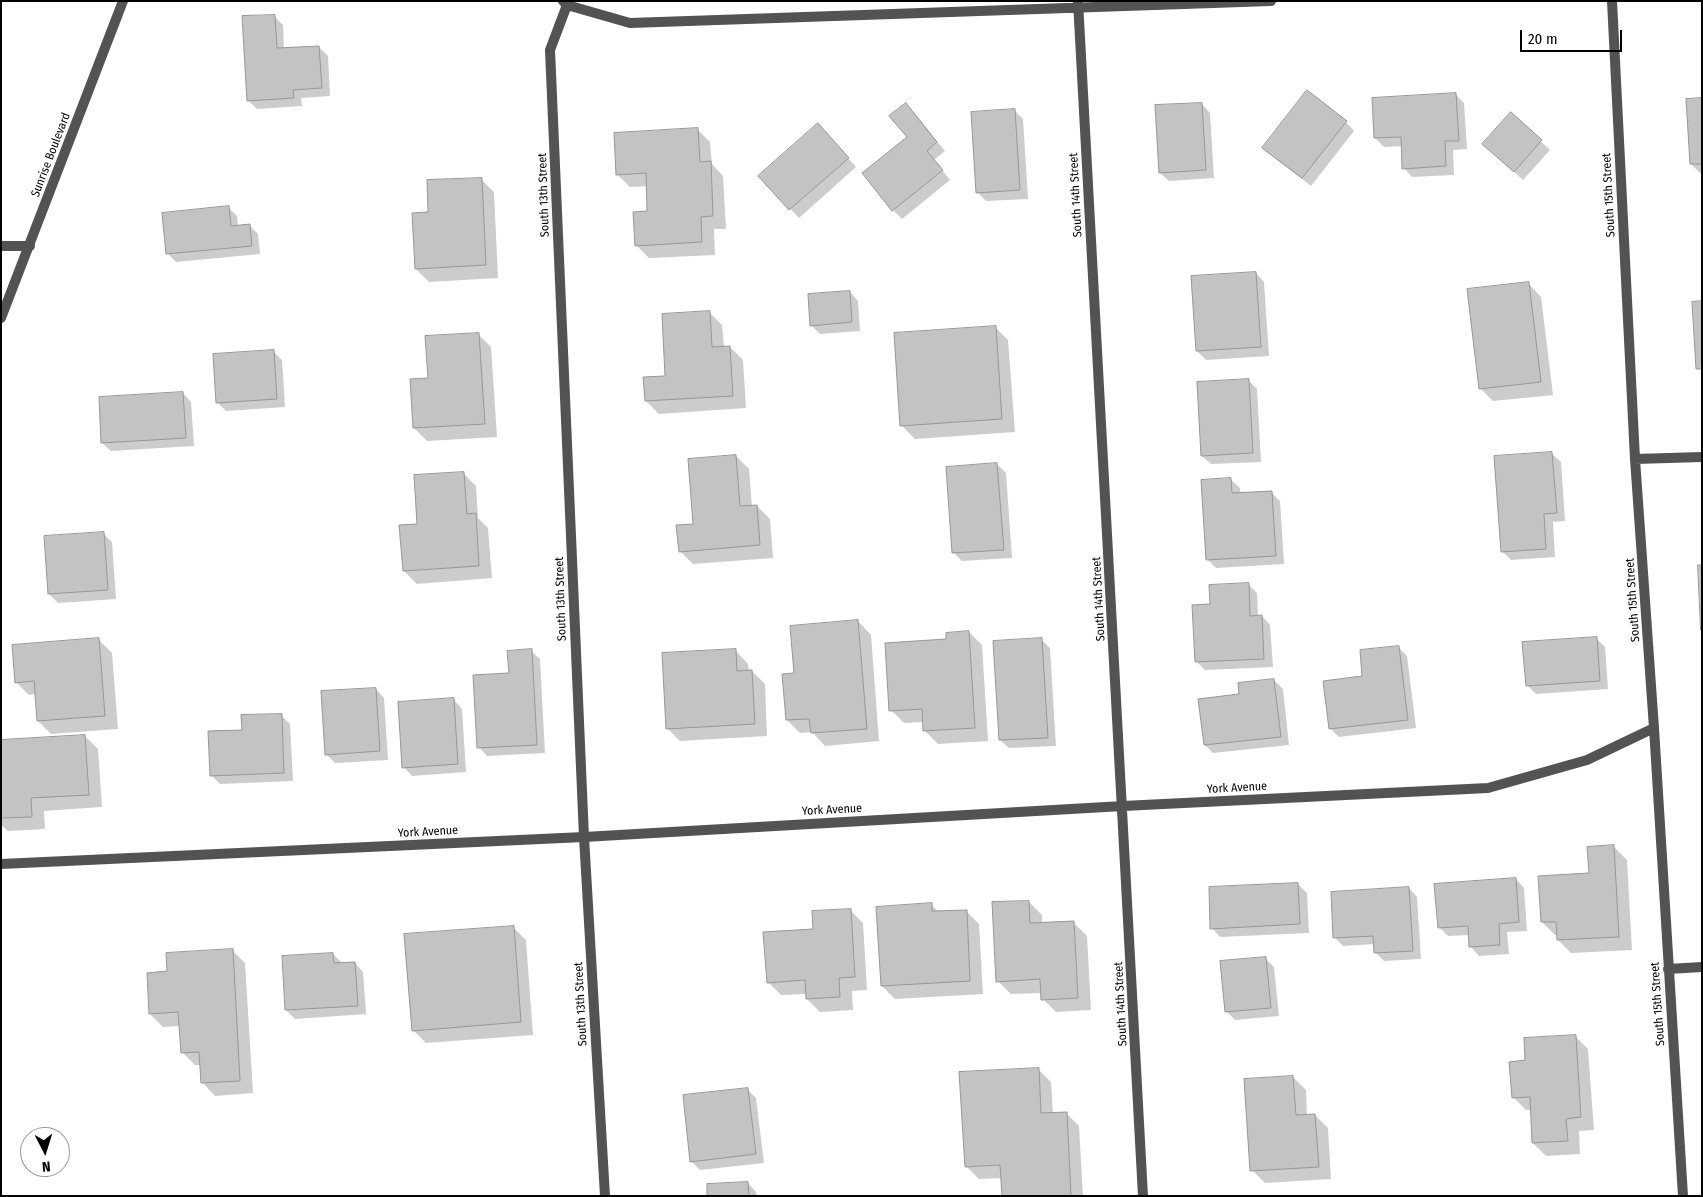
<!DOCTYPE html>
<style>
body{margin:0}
#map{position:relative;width:1703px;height:1197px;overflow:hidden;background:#fff;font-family:"Fira Sans Condensed",sans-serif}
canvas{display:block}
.frame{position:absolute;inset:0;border:2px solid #000;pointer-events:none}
.north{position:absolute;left:20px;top:1127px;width:50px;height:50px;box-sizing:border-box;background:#fff;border:1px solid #999;border-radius:50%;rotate:175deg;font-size:14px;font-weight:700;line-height:20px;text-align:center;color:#000}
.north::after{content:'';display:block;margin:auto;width:18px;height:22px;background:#000;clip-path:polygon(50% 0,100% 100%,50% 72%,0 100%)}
.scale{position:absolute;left:1520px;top:30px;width:102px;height:22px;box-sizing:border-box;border:2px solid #000;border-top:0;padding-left:6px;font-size:15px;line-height:18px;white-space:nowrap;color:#000;-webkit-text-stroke:4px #fff;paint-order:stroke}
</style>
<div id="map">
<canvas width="1703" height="1197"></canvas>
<div class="frame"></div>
<div class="north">N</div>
<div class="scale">20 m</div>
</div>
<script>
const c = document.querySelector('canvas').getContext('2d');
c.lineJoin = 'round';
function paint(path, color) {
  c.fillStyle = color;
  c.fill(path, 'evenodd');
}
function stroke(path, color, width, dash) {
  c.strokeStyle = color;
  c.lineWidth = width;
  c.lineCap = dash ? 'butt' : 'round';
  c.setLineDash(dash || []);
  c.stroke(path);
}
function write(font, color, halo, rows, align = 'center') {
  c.font = font + ' "Fira Sans Condensed",sans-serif';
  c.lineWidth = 4.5;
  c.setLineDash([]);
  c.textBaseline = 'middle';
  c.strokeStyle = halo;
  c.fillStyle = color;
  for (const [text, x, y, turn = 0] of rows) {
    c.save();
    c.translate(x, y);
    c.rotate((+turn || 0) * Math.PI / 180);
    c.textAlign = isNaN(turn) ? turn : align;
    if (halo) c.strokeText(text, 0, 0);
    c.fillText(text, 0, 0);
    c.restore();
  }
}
paint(new Path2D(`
 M274,16L283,25L284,49L319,47L328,56L330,96L301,98L302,106L257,109L248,100Z
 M1456,95L1464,103L1467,149L1453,150L1454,175L1412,177L1404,168L1403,146L1384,147L1375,138Z
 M1702,99V173H1700L1691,164Z
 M1202,104L1210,113L1214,178L1169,181L1160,173Z
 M1014,110L1023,119L1028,199L986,201L978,193Z
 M914,113L945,151L934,160L950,180L902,219L893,210Z
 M1511,114L1550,150L1523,180L1493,153Z
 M1346,122L1354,131L1311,186L1272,156L1263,147Z
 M697,129L710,142L712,164L723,176L726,229H714L715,255L649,258L636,245L649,212L648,186L630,187L617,174Z
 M826,133L856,167L799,218L760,176Z
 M481,179L494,192L498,278L429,282L416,269L430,213Z
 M228,207L237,216L238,226L249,225L258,234L260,254L176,262L168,254Z
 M1256,273L1264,282L1269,356L1206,360L1197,351Z
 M1528,283L1541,297L1553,395L1493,401L1480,388Z
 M850,292L858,301L860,331L820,334L811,325Z
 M709,312L722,325L724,347H730L743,360L746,408L659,414L646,401L666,377Z
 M995,327L1008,340L1015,432L915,439L902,426L895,334Z
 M478,334L491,347L497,437L427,441L414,428L429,380Z
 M273,351L282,360L285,407L226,411L218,403Z
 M1248,380L1257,389L1261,462L1211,464L1202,456Z
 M183,393L191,402L194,446L111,451L102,443Z
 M1552,454L1561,462L1565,521L1553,522L1555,557L1511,560L1502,551Z
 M736,456L749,469L752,507L757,506L770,519L773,558L693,564L680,551Z
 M997,464L1006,473L1012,558L962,561L953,552Z
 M463,473L476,486L478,518L488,528L492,578L417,584L404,571L419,525Z
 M1231,480L1240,488V494L1271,492L1280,501L1284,564L1216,568L1207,559Z
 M103,533L112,542L116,599L58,603L49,594Z
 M1248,584L1257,593L1258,617L1262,616L1270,625L1273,667L1205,670L1196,661L1211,605Z
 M858,621L871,635L879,741L825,746L812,732L800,733L787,720L795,674Z
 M969,632L982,645L988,741L938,744L925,731L924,722L904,723L891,710L948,641Z
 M1596,638L1605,647L1608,689L1536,694L1527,685Z
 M1041,639L1050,648L1056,746L1009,748L1000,740Z
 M99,640L112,653L118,729L51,734L38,721L36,694L29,695L16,682Z
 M1398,647L1407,656L1416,728L1339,737L1330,728L1364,677Z
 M735,650L748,664L749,672L752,671L765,684L767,736L680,741L667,728Z
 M531,651L540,659L545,753L487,756L479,747Z
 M1274,680L1283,689L1289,745L1213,753L1205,745Z
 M376,689L384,698L388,760L335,763L326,754Z
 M454,700L462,709L466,772L412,776L404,767Z
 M281,715L290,724L293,781L220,784L211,775L244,731Z
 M85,736L98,749L102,807L44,811L45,829L8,831L1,825V741Z
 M1614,847L1627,860L1632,950L1571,953L1558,940V935H1555L1542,922L1590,875Z
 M1516,879L1524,888L1527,931L1507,932L1509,954L1479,956L1471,947L1470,935L1448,936L1439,927Z
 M1298,884L1307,893L1309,933L1220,937L1212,928Z
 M1409,888L1417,897L1421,959L1384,961L1375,952V944L1343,946L1335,938Z
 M1029,902L1042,915V924L1074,923L1087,936L1091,1010L1056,1012L1043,999L1042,993L1011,994L998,981Z
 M931,905L939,912L966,911L979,924L983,994L895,999L882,986Z
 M850,910L863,923L867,990L852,991L853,1010L820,1012L807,999V994L781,995L768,982L815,930Z
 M513,927L526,940L533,1035L426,1043L413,1030Z
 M232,950L245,963L253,1093L215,1096L202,1082L201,1065H195L182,1052L180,1026L163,1027L150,1014L168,973Z
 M333,954L342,963H355L363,972L366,1014L295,1019L286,1010Z
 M1265,958L1274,967L1279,1016L1235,1020L1227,1012Z
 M1575,1036L1588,1049L1594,1130L1579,1131L1580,1154L1546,1156L1533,1143L1532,1110H1526L1513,1097L1527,1062Z
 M1038,1069L1051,1082L1053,1114L1066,1113L1079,1126L1083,1196H1003L1002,1178L979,1179L966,1166Z
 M1293,1077L1306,1090L1307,1115H1315L1328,1128L1331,1179L1265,1183L1252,1170Z
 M747,1089L756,1098L764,1163L700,1170L691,1161Z
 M748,1183L756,1192L757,1196H708Z`), '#0003');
const building = new Path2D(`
 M275,15L277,48L319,46L322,88L293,90L294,98L247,101L242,16Z
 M1307,90L1347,121L1302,178L1262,148Z
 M1456,93L1459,141H1445L1446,166L1402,169L1401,137L1374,138L1372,98Z
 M1702,98V164H1690L1686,99Z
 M906,103L937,142L927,151L943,170L892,211L862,173L907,137L889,116Z
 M1202,103L1206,170L1159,173L1155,105Z
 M1015,109L1020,190L976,193L971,112Z
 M1511,112L1542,140L1514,172L1482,144Z
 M818,123L849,158L789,210L758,176Z
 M698,128L700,162L711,161L713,216L701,217L702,242L635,246L633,212L647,211L646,173L616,175L614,133Z
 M482,178L486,265L415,269L412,213L428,212L427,180Z
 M229,206L231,226L250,224L252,246L166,254L162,213Z
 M1256,272L1261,347L1196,351L1191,276Z
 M1529,282L1541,382L1479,389L1467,289Z
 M850,291L852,322L810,326L808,294Z
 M1702,301V369H1696L1692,302Z
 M710,311L712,347L730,346L733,396L645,401L643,377L665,376L662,314Z
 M996,326L1002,419L900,426L894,333Z
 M479,333L485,424L413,428L410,379L428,378L425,336Z
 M274,350L277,399L216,403L213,354Z
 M1249,379L1253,453L1201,456L1197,382Z
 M183,392L186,438L101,443L99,397Z
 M1552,452L1557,513L1544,514L1546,549L1501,552L1494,456Z
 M736,455L740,506L757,505L760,545L679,552L676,525L693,524L688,459Z
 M997,463L1004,550L952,553L946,467Z
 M464,472L467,514L476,513L479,566L403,571L399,525L417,524L414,475Z
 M1231,478L1232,493L1272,491L1276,556L1206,560L1201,480Z
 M104,532L108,590L48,594L44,536Z
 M1698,565H1702V630H1701Z
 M1249,583L1250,616L1262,615L1264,659L1195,662L1192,605L1210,604L1209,585Z
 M858,620L867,729L811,733L809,719L786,720L782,674L794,673L790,626Z
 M969,631L975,728L923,731L922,709L889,711L885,643L946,639V633Z
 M1597,637L1600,681L1526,686L1522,642Z
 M99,638L105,716L37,721L34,681L15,683L12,645Z
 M1042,638L1048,738L999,740L993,641Z
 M1399,646L1408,720L1329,729L1323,681L1362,676L1360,650Z
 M532,649L537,745L477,748L473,675L509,673L507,651Z
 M736,649L737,671L752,670L755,724L666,729L662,653Z
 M1274,679L1281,737L1204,745L1198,699L1239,694L1238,683Z
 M376,688L380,751L325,755L321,691Z
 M454,698L458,764L402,768L398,702Z
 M282,714L284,773L210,776L208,731L242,730L241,715Z
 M85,735L89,795L31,798L32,817L1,818V740Z
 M1614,845L1619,937L1557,940L1556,922H1541L1538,876L1589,873L1587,847Z
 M1516,878L1519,922L1499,924L1500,945L1469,947L1468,926L1438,928L1434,884Z
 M1298,883L1300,924L1210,929L1209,887Z
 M1409,887L1413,951L1374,953L1373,936L1333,938L1331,892Z
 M1029,901L1030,923L1074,921L1078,998L1041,1000L1040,979L996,982L992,902Z
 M932,903V911L967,910L970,981L881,986L876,907Z
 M851,909L855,977L839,978L840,997L806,999L805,980L767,983L763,932L813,929L812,911Z
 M514,926L521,1022L412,1031L404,934Z
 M233,949L240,1081L201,1083L199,1052L181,1053L178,1012L149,1014L147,973L167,971L166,953Z
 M333,953L334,963L355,962L358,1006L285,1010L282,956Z
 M1266,957L1271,1008L1225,1012L1220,961Z
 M1576,1035L1581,1117L1566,1119L1568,1141L1532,1143L1530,1097L1512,1098L1509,1062L1525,1060L1524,1038Z
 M1039,1068L1041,1113L1067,1112L1071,1196H1002L1000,1165L965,1167L959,1072Z
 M1293,1076L1296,1115L1315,1114L1319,1167L1250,1171L1244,1079Z
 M748,1088L756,1154L690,1162L683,1095Z
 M748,1182L749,1196H707V1184Z`);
paint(building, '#c3c3c3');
stroke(building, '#979797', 1);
stroke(new Path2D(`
 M563,1L567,5L630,23L1271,1
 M1078,1L1143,1196
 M1612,1L1635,459L1654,728L1683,1196
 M567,5L550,50L584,837L605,1196
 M1,246H30
 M1635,459L1702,457
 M1,864L584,837L1123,806L1488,788L1587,760L1654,728
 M1668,969L1702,967`), '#535353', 10);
stroke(new Path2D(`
 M1,318L123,1`), '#535353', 10);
write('12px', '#000', '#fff', [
 ["Sunrise Boulevard",51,155,-69],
 ["South 13th Street",544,195,-92],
 ["South 14th Street",1076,195,-93],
 ["South 15th Street",1609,195,-93],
 ["South 13th Street",561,599,-92],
 ["South 14th Street",1099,599,-93],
 ["South 15th Street",1633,600,-94],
 ["York Avenue",1237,788,-3],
 ["York Avenue",832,810,-3],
 ["York Avenue",428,832,-3],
 ["South 13th Street",581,1004,-93],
 ["South 14th Street",1121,1004,-93],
 ["South 15th Street",1658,1004,-94]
]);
</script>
